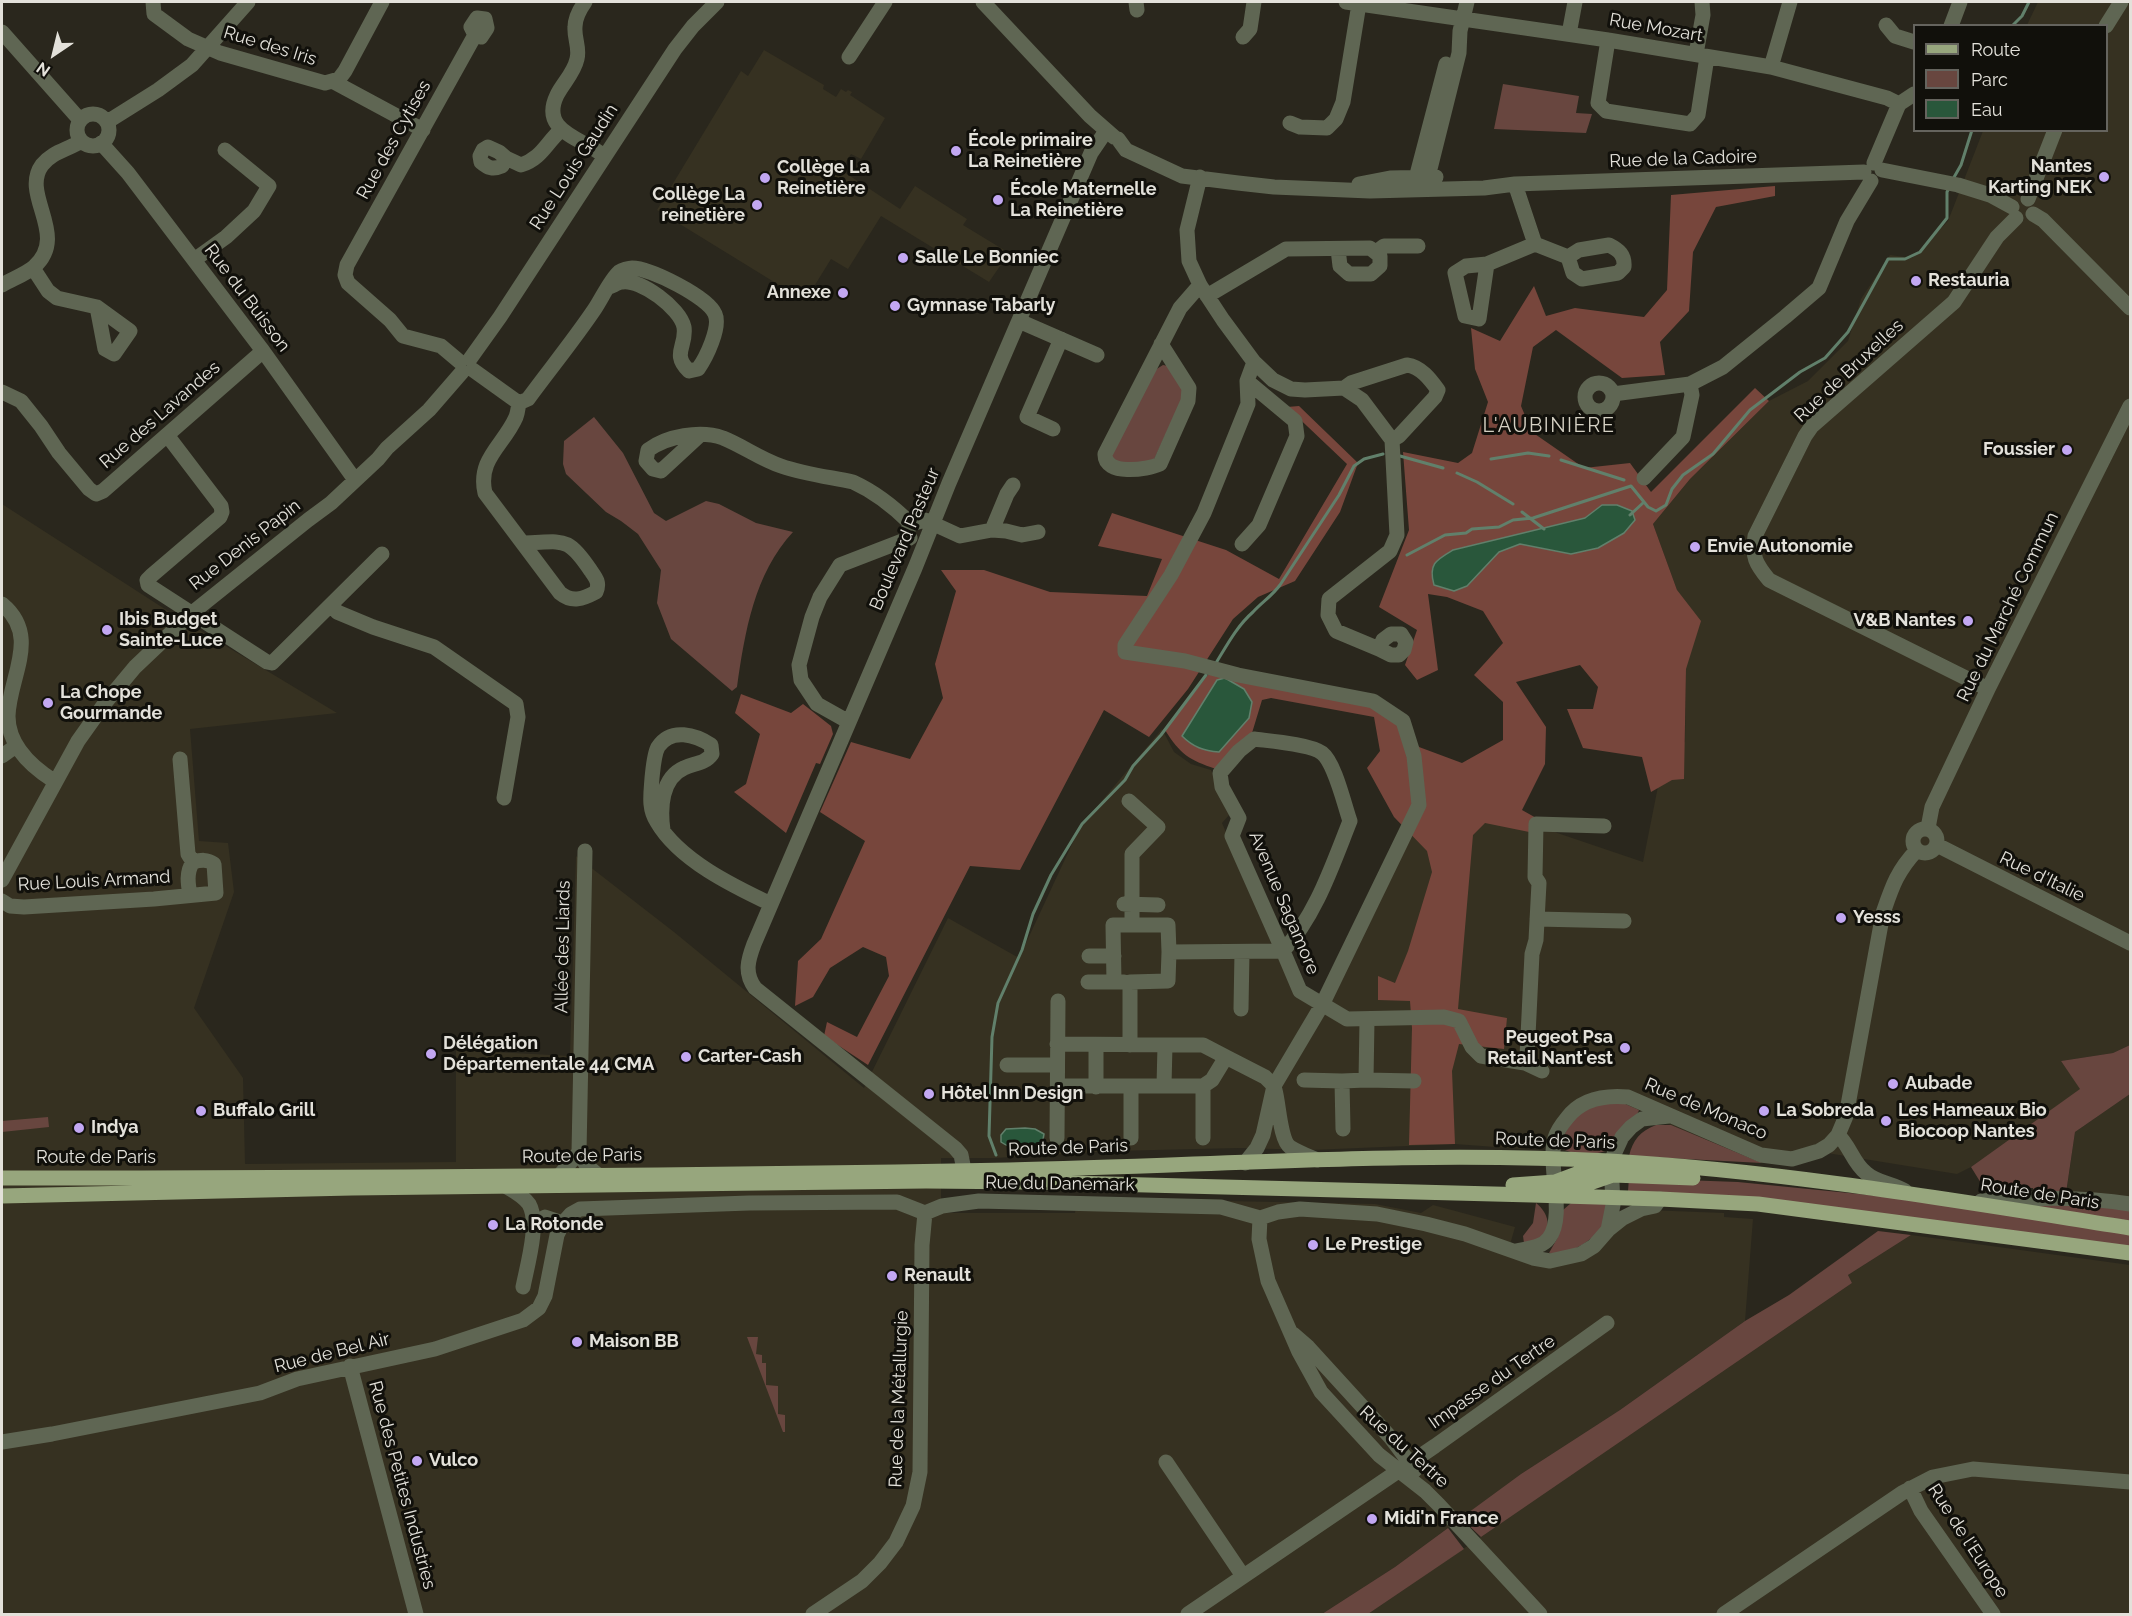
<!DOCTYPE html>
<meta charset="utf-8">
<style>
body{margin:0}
#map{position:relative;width:2132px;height:1616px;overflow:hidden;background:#2a271d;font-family:Raleway,sans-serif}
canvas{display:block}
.frame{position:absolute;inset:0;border:3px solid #e3e1da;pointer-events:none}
.legend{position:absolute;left:1913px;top:24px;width:195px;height:108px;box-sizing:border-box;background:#11100b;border:2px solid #65645e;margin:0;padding:8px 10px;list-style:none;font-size:18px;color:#e3e1da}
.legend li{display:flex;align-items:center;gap:12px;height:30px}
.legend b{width:30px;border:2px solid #65645e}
.north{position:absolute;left:24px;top:24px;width:60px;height:60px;-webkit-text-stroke:4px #11100b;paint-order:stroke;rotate:215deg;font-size:16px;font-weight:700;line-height:24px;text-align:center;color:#e3e1da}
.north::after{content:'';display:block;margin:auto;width:21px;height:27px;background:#e3e1da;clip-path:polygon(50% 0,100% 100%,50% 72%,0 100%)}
</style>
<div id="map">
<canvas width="2132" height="1616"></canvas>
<div class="frame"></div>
<ul class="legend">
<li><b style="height:8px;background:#97a67d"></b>Route</li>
<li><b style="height:16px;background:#68463f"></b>Parc</li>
<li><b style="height:16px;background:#29573b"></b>Eau</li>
</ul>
<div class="north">N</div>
</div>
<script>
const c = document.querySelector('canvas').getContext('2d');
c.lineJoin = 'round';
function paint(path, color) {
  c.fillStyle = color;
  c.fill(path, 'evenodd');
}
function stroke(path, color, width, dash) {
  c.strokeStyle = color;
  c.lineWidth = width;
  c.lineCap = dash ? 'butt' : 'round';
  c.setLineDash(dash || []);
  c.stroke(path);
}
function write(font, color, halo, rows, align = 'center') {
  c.font = font + ' Raleway,sans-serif';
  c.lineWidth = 6;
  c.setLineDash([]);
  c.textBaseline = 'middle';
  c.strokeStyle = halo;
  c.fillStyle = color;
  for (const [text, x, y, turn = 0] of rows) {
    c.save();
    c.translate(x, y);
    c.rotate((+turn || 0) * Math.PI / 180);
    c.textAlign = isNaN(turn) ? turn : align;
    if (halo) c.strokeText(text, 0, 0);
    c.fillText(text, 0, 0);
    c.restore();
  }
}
paint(new Path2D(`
 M2038,2H2130V1045L2113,1053L2061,1061L2081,1089L1971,1167L1957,1174L1827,1153L1803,1162L1762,1163L1671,1125L1639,1110L1562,1139L1541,1141L1522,1149L1455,1144L1311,1150L1239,1148L1113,1151L995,1158H941V1213H1075L1077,1198L1375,1204L1421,1213L1433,1205L1515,1227L1507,1255L1544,1265L1647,1210L1724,1213V1217L1753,1219L1745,1321L1620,1410L1521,1474L1395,1567L1322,1614H2V504L171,613L337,713L190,729L199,841L228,843L234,892L194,1008L243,1078L245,1164L456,1162V1050L570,1056L576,856L674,932L864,1088L948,918L1019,958L1080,827L1162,729L1174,752L1191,764L1211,770L1230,814L1222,823L1269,932L1309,999L1331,1000L1427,803L1519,820L1643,862L1666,746L1685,742L1686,669L1677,590L1653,524L1690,479L1769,401L1808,381L1848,341L1861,299L1890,255L1912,258L1948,221L1983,131L2106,130V26L2027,25Z
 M764,50L824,85L823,89L836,97L841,89L846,92L848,90L852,92L850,95L885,118L861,159L851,154L841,170L900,209L915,186L967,219L963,225L1009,253L989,282L881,216L848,269L831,259L805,301L657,210L741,71L748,76Z
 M2130,1094V1209L2065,1201L2075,1132Z
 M1911,1235L2130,1265V1614H1368L1852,1283L1848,1275Z`), '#363121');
paint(new Path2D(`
 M1503,84L1579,96L1576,113L1592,114L1586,133L1494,129Z
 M1163,365L1168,366L1182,385V399L1153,462L1116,464L1111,455L1155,370Z
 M594,417L623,453L654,513L666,521L706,501L719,504L756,523L793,532C754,574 745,632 737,687L732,691L671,639L657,603L661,570L638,534L621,521L606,512L566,474L563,464L564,441Z
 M2130,1045V1094L2075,1132L2065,1200L2130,1209V1221L2034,1207L2033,1188H1984L1971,1167L2080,1089L2061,1061L2113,1053Z
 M1623,1103L1639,1110C1636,1119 1616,1146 1607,1150C1596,1156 1571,1155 1561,1148C1562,1131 1578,1111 1594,1104C1602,1101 1615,1103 1623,1103Z
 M48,1117L49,1127L2,1132V1121Z
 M1656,1125H1671L1762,1163L1629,1156C1633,1140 1640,1131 1656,1125Z
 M1629,1178L1738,1182L1889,1197L2130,1234V1247L1628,1191Z
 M1536,1203C1548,1212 1554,1230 1538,1239C1535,1242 1528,1242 1524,1243L1523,1236L1533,1223Z
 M1571,1203H1608C1607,1210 1607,1220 1603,1226C1594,1240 1564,1259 1549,1253L1558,1237L1563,1210Z
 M1878,1231L1911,1235L1848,1275L1852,1283L1481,1537L1461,1518L1521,1474L1620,1410L1745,1321L1789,1295Z
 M747,1337H758L756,1354L762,1355V1363H766V1385L778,1386V1414L785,1415V1432H783Z
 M1448,1528L1464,1549L1368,1614H1322L1395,1567Z`), '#68463f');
paint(new Path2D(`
 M1775,186V196L1716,207L1693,252L1689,311L1660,342L1665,375L1622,378L1556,330L1533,347L1521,406L1532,432L1584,468L1630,463L1651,492L1755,388L1769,401L1690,479L1653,524L1677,590L1701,621L1686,669L1684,779L1672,780L1651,792L1642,757L1583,748L1567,709H1593L1598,687L1580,665L1516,682L1546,727L1545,764L1522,810L1538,819L1539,834L1485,823L1473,835L1458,1009L1507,1018L1504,1049L1459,1044L1452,1071L1455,1144L1409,1145L1412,1028L1410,1001L1378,1000V976L1395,983L1408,951L1432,872L1427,851L1394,817L1367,768L1380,751L1374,717L1271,698L1262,700L1252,733L1216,769C1189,760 1180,754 1165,730L1211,671L1372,705L1401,723L1419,747L1462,763L1503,740V702L1474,675L1503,643L1483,611L1447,597L1428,594L1438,670L1417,680L1405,665L1417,630L1379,607L1409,530L1403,452L1458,463L1472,453L1488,402L1475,369L1471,328L1500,341L1534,286L1546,316L1575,308L1644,317L1667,290L1671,195ZM1602,505L1571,554L1520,544L1499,552L1467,585L1453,550L1585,518Z
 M1299,406L1358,463L1340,512L1295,581L1258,597L1233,619L1188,689L1149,737L1104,710L1020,870L970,866L868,1065L824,1036L827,1022L857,1037L889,976L886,957L863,947L830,968L813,997L795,1006L798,961L821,939L865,841L820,812L851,742L910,759L943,698L935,664L956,591L941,570H984L1050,592L1147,596L1162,559L1098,546L1112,513L1226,550L1279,579L1347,464L1287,407Z
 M741,694L791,713L803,704L831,726L833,734L820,764L816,763L786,833L734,792L746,784L760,734L735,713Z`), '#77463c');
const water = new Path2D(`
 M1602,505H1617L1632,511L1635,520L1624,533L1598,548L1571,554L1520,544L1499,552L1467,586L1454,591L1434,585C1428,564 1436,560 1453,550L1585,518Z
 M1225,678L1244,689L1252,702L1249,718L1219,752C1204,751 1193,747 1182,736L1217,680Z
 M1025,1128L1035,1129L1044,1134L1042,1145C1030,1151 1012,1150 1001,1142V1135L1006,1129Z`);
paint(water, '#29573b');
stroke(water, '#61806b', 1.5);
stroke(new Path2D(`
 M2012,26L2022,16L2029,2
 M1953,179L1961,165L1972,130
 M1400,456L1443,468
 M1491,459L1528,453L1549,456
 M1561,460L1624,480
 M1457,473L1477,482L1513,504
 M1522,512L1544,529
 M1630,515L1644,502L1648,507L1656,511L1666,505L1672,489L1683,475L1713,454L1750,410L1800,372L1825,358L1848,332L1888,259H1905L1920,252L1947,218V192L1949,188
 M1407,555L1445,535L1466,533L1472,529L1499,527L1513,520L1533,518L1631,486L1644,502
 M1216,663C1227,645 1237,626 1253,612C1262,602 1272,596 1280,585L1339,495L1354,466L1364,459L1383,454
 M996,1155L989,1136L992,1037L998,1003L1022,950L1033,914L1051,875L1082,824L1125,780L1133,766L1161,735L1206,675`), '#61806b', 3);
stroke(new Path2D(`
 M153,2L154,14L188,39L220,53L325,83L339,79L345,71L382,2
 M585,2C580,9 575,18 575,27C574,38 580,48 577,59C574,73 563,83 557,95C539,132 583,138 604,156
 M983,2L1090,116L1114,137
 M1136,2L1137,10
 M1346,2L1608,40L1771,67
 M1790,2L1771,67L1887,98L1899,104L1874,163
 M477,18L485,19L487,28L481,37L475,35L471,27Z
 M1886,25L1895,36L1914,42
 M1951,26L1960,2
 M2106,26L2121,2
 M2,32L80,120
 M1569,34L1575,2
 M1243,37L1250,29L1254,2
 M1608,40L1598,103L1606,111L1690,124L1698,115L1707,57
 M1696,54L1703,15L1702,2
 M849,57L885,2
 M332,81L423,130
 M1899,104L1914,94
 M77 130a16 16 0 1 1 32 0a16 16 0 1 1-32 0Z
 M107,122L158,90L192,65L248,2
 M1290,123L1300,127L1327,128L1336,119L1343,102L1359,4
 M1118,139L1126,150L1182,176L1238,183L1274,187L1370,191L1484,188L1515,184L1864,172
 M101,143L128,173L263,351L355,480
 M488,147L499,152L506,158L502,166C493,170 488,168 481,162L480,156L483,150Z
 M506,158L521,165C542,158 546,143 561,130
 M1882,170L1958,185L1990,195L2012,207
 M1200,177L1187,230L1189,261L1200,285L1223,320L1254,362L1273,380L1291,389L1305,390L1344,388L1362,400L1392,440L1397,535L1390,551L1329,599L1328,615L1336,631L1379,649L1383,640L1391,634H1401L1406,642L1404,650L1399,655H1391L1379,649
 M1359,184L1390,178L1436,177
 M1414,186L1446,64
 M1425,189L1459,53L1460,31L1467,2
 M2028,199L2055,130
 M2033,214L2043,220L2130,308
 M1535,244L1568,257L1573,273L1582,279L1618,273L1624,267C1625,255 1619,250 1609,245L1579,250L1568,257
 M1376,252L1384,246H1418
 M194,260L226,237L254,211L269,186L225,150
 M1487,264L1479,319L1465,316L1455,273L1466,266L1487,264L1535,244L1515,184
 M33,268L48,291L57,298L97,307L130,331L114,354L105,349L97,307
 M2,285C12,279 26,274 34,267C70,235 20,195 42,165C53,151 68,150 81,141
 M1207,296L1286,249L1370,248L1380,256V266L1371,274H1349L1340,266L1338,249
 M1019,321L1097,355
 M1161,344L1189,388L1188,401L1160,464C1147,470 1104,476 1105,454L1180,308L1200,285
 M470,359L500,317L675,49L693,26L717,2
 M460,362L441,346L403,336L390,320L348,283L345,275L347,265L475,35
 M473,370L519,403
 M1585 397a14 14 0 1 1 28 0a14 14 0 1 1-28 0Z
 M1344,388L1351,383L1407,365C1421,367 1430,379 1438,390L1435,397L1399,436L1392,440
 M2,392L21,401L41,426L59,453L89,489L96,494L103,491L263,351
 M1613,394L1690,384L1723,367L1785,317L1819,288L1847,221L1871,181
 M1053,429L1027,417L1061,339
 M167,435L221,506L222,512L220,517L151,576L147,580L148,585L267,662L272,663L382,554
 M700,435L661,471L653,469L646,461L648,450C667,436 700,430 723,438C743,446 760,459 781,466C804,474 829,477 853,482C875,492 894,507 911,524
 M1644,478L1683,437L1692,395L1690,384
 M992,530L1006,531L1022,535L1038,532
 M907,531L911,524L925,520L960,536L992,530L1007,494L1013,485
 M524,543C564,542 567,535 591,571C596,578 600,583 596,592C583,599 572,603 560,593L485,493C477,459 504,445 516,417C518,412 518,407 519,403L528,399C550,369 573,341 594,310C601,300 610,280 619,272C622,270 629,268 632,268C650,268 708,297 715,314C721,327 706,358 698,369L689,371C671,354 687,346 684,327C680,308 641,279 622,282C618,282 613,286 609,287
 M1242,544L1259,525L1297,436L1295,421L1247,381
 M2,604C41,636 9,677 8,716C8,745 32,767 54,781
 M332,605L337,612L373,627L434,647L516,704L518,717L504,798
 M1988,689L1769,580C1755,563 1752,557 1755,536L1805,436L1812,426L1954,302L1997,237L2016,218
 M849,722L817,704L801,680L799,665L812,617L820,597L840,565L910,538
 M2,756L16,746
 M180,759L188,854L193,862
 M1129,801L1158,827L1132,854V925
 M1928,828L1932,807L1988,689L2130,406
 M1913 841a12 12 0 1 1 24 0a12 12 0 1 1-24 0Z
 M663,830C660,809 661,778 684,768C694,763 705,764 712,754L711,745C696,735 671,727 658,747C654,754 653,769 652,778C651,794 648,808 657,822C679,860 733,886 771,904
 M1937,845L2130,943
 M585,851L579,1152L586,1165L598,1175
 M2,880L78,741L105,703L135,667L192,613L308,520L331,503L378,459L387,448L429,410L462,372
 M2,901L10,906L24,907L154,899L216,893L214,864C207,859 201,860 193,862C186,872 188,884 190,895
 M1124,904L1158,905
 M1537,919L1624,921
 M1089,956H1114
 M1088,982H1124
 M1114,982L1113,925H1168L1169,952
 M1241,1009L1242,952
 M1057,1044L1203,1045L1226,1057
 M1130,1045V982L1168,981L1169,952L1283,951C1316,915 1332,866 1350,821C1344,804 1335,763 1322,753C1310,744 1269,741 1254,739L1239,751L1220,773L1222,787L1239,818L1232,836L1283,951L1300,991L1347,1019L1444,1017L1459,1021L1472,1047L1481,1056L1525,1063L1542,1071
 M1525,1063L1527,1056L1532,954L1536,940L1539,883L1535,877L1536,824L1604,826
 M1007,1065H1057
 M1304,1080L1342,1081
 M1366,1080L1414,1081
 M1058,1086H1203L1212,1080L1226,1057L1265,1077L1274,1086
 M1131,1086V1138
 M1164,1086L1165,1045
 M1096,1087V1045
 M1275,1090C1279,1104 1280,1140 1290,1147C1298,1152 1308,1156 1317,1160
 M1343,1129L1342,1081L1366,1080L1367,1020
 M1838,1135C1850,1146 1853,1163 1866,1173C1877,1183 1892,1183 1905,1191
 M1057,1138L1058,1001
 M1203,1138V1086
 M1245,1163L1257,1148L1263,1135L1274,1086L1322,1005L1419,805L1414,756L1403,721L1373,701L1238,675L1185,661L1125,652V645L1171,575L1204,513L1248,404L1247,381L1254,362
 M964,1170L961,1155L955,1148L755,988C744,973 748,960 754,944L915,568L949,483L1091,153L1106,131
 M560,1175L579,1152
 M507,1187C514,1191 524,1197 529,1204C540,1223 527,1266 523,1287
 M1981,1201C2031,1198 2081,1196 2130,1204
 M1260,1218L1259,1239L1268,1281L1299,1352L1321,1392L1379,1455L1425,1491L1439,1505L1540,1614
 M533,1226L545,1217L563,1223
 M1608,1230L1613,1205L1611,1161L1622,1137L1631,1127L1642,1119L1669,1116
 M1516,1251C1528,1248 1542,1248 1549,1238C1566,1216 1547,1165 1555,1138C1557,1131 1562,1124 1567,1118C1582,1098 1605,1095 1628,1097L1761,1155L1792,1159L1819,1151L1829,1145L1838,1135L1846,1116L1883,913C1892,887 1897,871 1917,850
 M1293,1334L1308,1347L1391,1438L1415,1470
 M350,1366L416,1614
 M2,1442L52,1434L260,1393L297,1379L435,1349L523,1320L539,1308L545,1296L557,1235L563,1223L571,1214L580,1209L749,1203L897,1202L925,1213L942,1206L979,1201L1221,1207L1260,1218L1278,1212L1300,1209L1377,1214L1426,1224L1465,1234L1533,1258L1550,1261L1581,1254L1594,1246L1608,1230L1623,1218L1641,1209L1655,1206L1660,1199
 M1166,1462L1243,1576
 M1910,1488L1921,1511L1993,1614
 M813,1614L862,1581L880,1563L896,1542L913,1506L920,1472L922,1245L925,1213
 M1188,1614L1435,1446L1607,1323
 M1724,1614L1902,1493L1933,1477L1973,1469L2130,1482`), '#5f6653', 15);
stroke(new Path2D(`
 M2,1178C337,1178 673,1176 1009,1170C1209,1166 1410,1150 1610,1161C1784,1171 1958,1201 2130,1228
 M1513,1185L1555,1182L1603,1164
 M1561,1193L1613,1175L1693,1178
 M2,1196L352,1188L926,1181L1031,1182L1532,1195L1660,1199L1758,1204L2130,1253`), '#97a67d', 15);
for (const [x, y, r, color] of [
 [956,151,6,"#c2a7f2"],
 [2104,177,6,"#c2a7f2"],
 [765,178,6,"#c2a7f2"],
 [998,200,6,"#c2a7f2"],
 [757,205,6,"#c2a7f2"],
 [903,258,6,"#c2a7f2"],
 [1916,281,6,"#c2a7f2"],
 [843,293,6,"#c2a7f2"],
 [895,306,6,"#c2a7f2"],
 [2067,450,6,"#c2a7f2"],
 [1695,547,6,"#c2a7f2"],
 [1968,621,6,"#c2a7f2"],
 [107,630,6,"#c2a7f2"],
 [48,703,6,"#c2a7f2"],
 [1841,918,6,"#c2a7f2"],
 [1625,1048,6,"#c2a7f2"],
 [431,1054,6,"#c2a7f2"],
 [686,1057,6,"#c2a7f2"],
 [1893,1084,6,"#c2a7f2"],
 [929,1094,6,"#c2a7f2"],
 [201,1111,6,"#c2a7f2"],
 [1764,1111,6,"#c2a7f2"],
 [1886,1121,6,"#c2a7f2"],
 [79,1128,6,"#c2a7f2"],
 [493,1225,6,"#c2a7f2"],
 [1313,1245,6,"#c2a7f2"],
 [892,1276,6,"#c2a7f2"],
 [577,1342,6,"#c2a7f2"],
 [417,1461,6,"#c2a7f2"],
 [1372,1519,6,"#c2a7f2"]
]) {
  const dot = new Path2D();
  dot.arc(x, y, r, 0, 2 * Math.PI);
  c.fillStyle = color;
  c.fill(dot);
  stroke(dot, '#11100b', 2);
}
write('18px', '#e3e1da', '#11100b', [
 ["Rue Mozart",1656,28,10],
 ["Rue des Iris",270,46,17],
 ["Rue des Cytises",394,140,-61],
 ["Rue de la Cadoire",1683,159,-2],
 ["Rue Louis Gaudin",574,167,-57],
 ["Rue du Buisson",247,298,53],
 ["Rue de Bruxelles",1849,371,-43],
 ["Rue des Lavandes",160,415,-41],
 ["Boulevard Pasteur",905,539,-67],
 ["Rue Denis Papin",245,545,-38],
 ["Rue du Marché Commun",2008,607,-64],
 ["Rue d'Italie",2042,877,26],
 ["Rue Louis Armand",94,881,-3],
 ["Avenue Sagamore",1284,903,67],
 ["Allée des Liards",563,947,-89],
 ["Rue de Monaco",1706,1109,23],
 ["Route de Paris",1555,1141,2],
 ["Route de Paris",1068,1148,-2],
 ["Route de Paris",582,1156,-1],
 ["Route de Paris",96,1158],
 ["Rue du Danemark",1060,1184,1],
 ["Route de Paris",2040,1194,9],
 ["Rue de Bel Air",332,1353,-14],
 ["Impasse du Tertre",1492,1382,-35],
 ["Rue de la Métallurgie",899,1399,-88],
 ["Rue du Tertre",1404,1447,42],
 ["Rue des Petites Industries",402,1485,75],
 ["Rue de l'Europe",1968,1541,57]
]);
write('bold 18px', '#e3e1da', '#11100b', [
 ["École primaire",968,141],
 ["La Reinetière",968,162],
 ["Nantes",2092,167,"right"],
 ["Karting NEK",2092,188,"right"],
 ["Collège La",777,168],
 ["Reinetière",777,189],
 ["École Maternelle",1010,190],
 ["La Reinetière",1010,211],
 ["Collège La",745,195,"right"],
 ["reinetière",745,216,"right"],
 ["Salle Le Bonniec",915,258],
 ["Restauria",1928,281],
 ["Annexe",831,293,"right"],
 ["Gymnase Tabarly",907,306],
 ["Foussier",2055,450,"right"],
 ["Envie Autonomie",1707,547],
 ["Ibis Budget",119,620],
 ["Sainte-Luce",119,641],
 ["V&B Nantes",1956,621,"right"],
 ["La Chope",60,693],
 ["Gourmande",60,714],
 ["Yesss",1853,918],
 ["Peugeot Psa",1613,1038,"right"],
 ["Retail Nant'est",1613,1059,"right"],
 ["Délégation",443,1044],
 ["Départementale 44 CMA",443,1065],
 ["Carter-Cash",698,1057],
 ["Aubade",1905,1084],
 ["Hôtel Inn Design",941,1094],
 ["Buffalo Grill",213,1111],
 ["La Sobreda",1776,1111],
 ["Les Hameaux Bio",1898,1111],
 ["Biocoop Nantes",1898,1132],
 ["Indya",91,1128],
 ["La Rotonde",505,1225],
 ["Le Prestige",1325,1245],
 ["Renault",904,1276],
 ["Maison BB",589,1342],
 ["Vulco",429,1461],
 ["Midi'n France",1384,1519]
], 'left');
c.letterSpacing = '1.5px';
write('20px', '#d4d0c3', '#11100b', [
 ["L'AUBINIÈRE",1549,426]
]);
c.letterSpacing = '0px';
</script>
